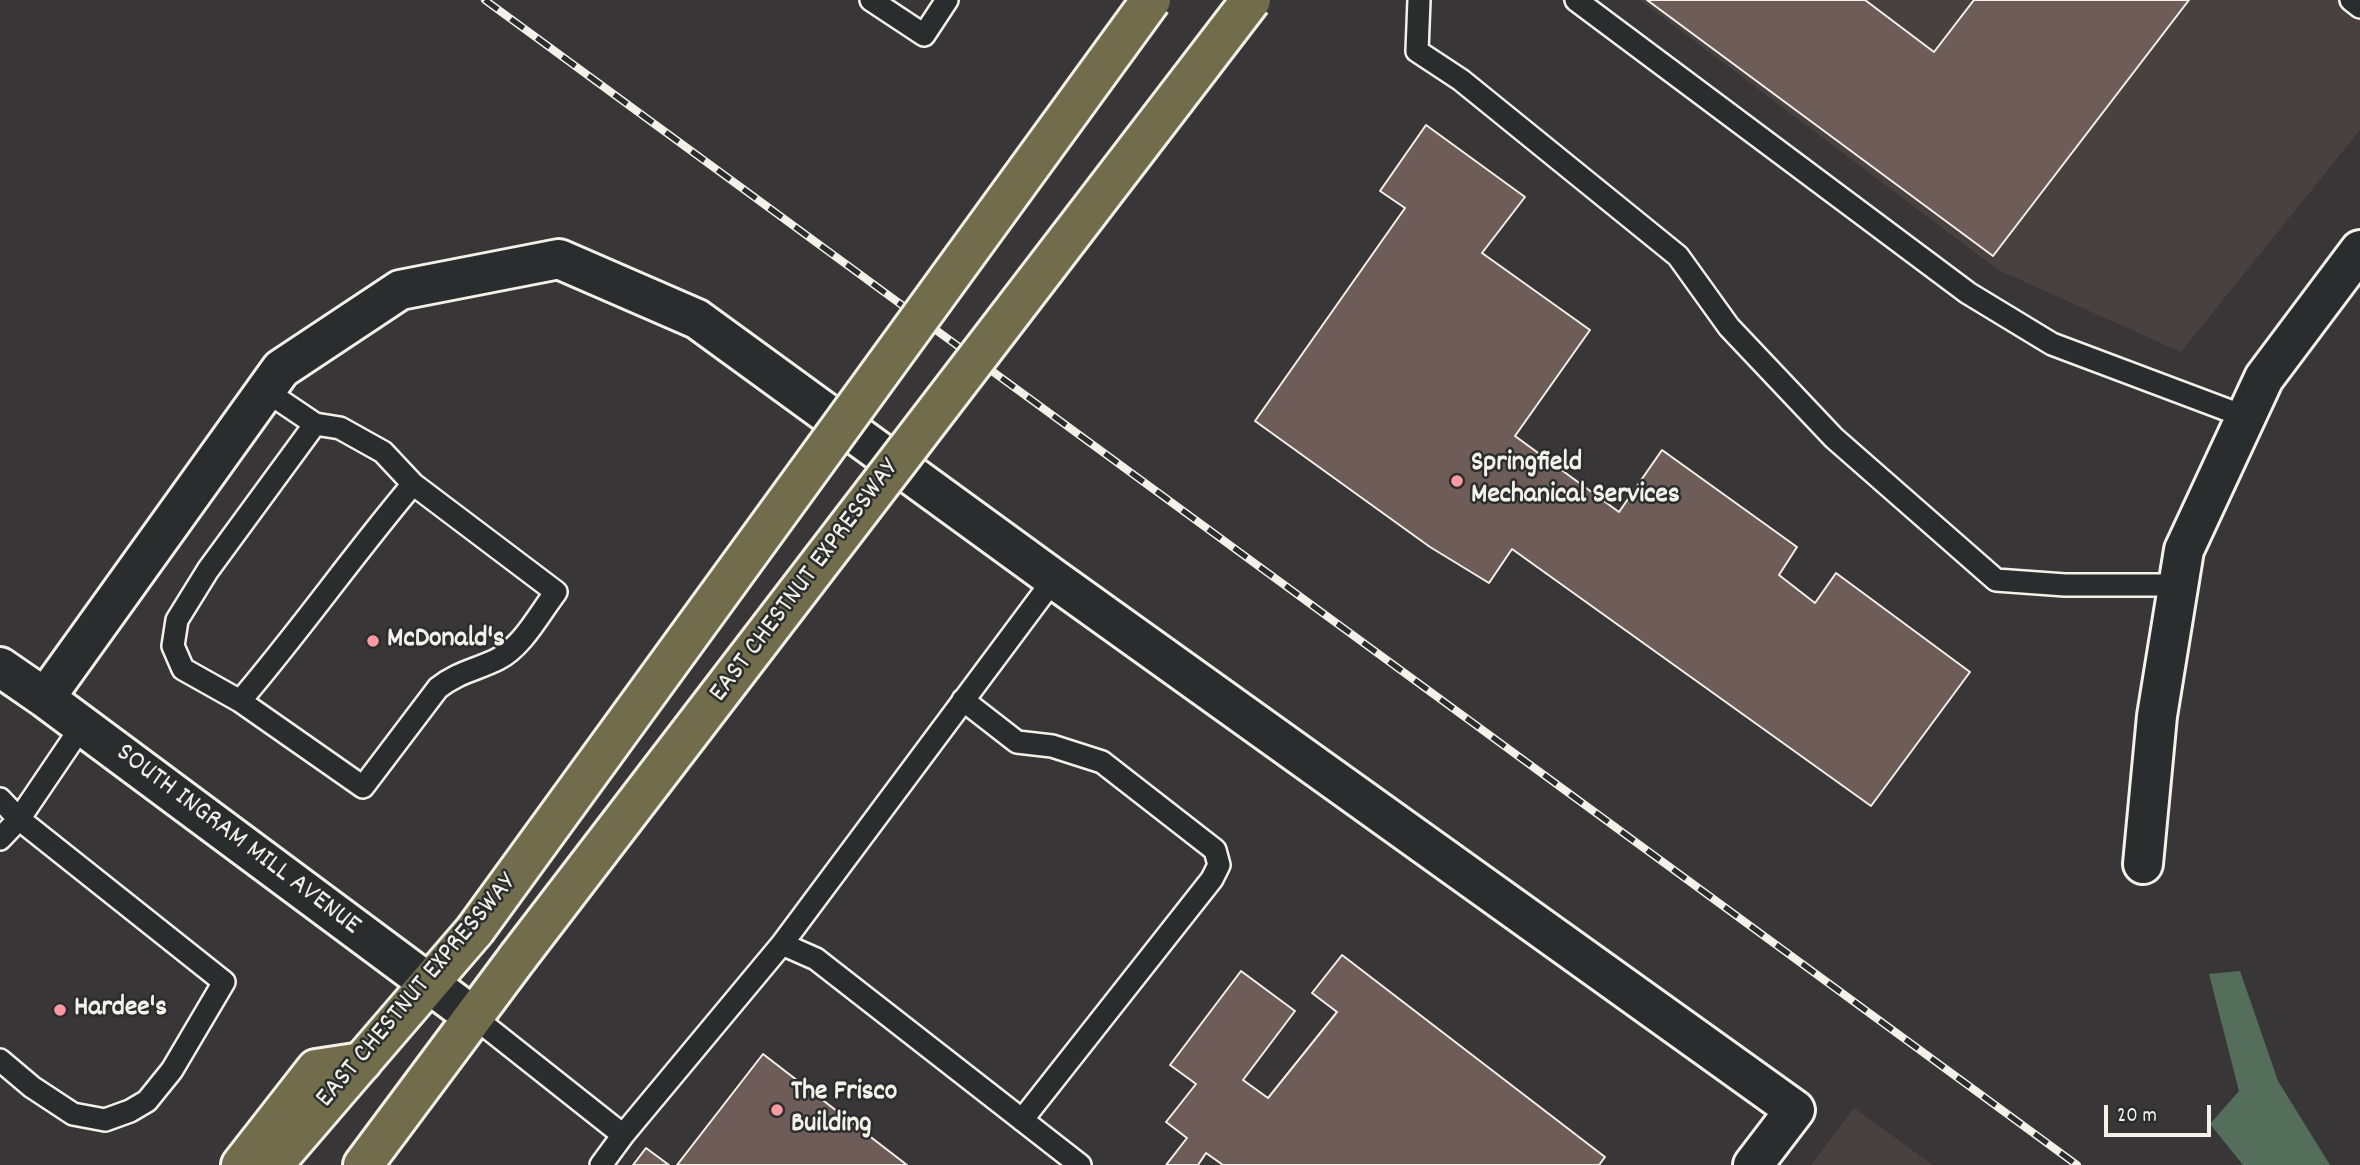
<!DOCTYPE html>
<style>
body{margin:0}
#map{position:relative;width:2360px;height:1165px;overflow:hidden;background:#383636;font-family:Dekko,sans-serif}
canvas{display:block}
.scale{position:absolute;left:2104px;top:1105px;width:107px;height:32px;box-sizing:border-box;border:4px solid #f4f1e8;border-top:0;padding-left:9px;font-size:21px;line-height:24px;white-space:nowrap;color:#f4f1e8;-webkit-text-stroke:5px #2a2d2e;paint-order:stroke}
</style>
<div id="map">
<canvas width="2360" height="1165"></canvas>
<div class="scale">20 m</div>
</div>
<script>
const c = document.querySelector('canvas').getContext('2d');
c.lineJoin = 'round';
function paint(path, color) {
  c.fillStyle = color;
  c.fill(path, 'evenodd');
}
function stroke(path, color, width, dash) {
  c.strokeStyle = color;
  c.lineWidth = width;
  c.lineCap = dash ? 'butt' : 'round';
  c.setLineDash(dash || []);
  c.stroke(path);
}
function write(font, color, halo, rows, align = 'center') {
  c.font = font + ' Dekko,sans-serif';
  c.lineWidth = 5;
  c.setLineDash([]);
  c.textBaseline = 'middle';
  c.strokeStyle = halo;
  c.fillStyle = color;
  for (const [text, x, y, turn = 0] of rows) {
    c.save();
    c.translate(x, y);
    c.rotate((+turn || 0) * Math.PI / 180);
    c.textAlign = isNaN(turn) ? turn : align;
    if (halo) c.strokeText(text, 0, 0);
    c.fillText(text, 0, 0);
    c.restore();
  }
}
paint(new Path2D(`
 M1640,0H2360V130L2181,352L1998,270Z
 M1854,1108L1933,1165H1811Z`), '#484140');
paint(new Path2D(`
 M2240,971L2278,1081L2330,1165H2243L2210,1124L2239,1091L2209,974Z`), '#556e5c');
const building = new Path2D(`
 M1647,0H1865L1934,52L1974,0H2189L1993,256Z
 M1426,125L1525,197L1482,253L1590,330L1515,436L1619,512L1662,450L1797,547L1779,575L1815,603L1836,573L1970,672L1871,806L1512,549L1489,583L1430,547L1255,421L1405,208L1380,191Z
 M1342,955L1605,1157L1599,1165H1223L1206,1153L1198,1165H1166L1187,1138L1166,1122L1196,1084L1170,1065L1241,971L1295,1011L1243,1080L1268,1098L1337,1012L1312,993Z
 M763,1054L907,1165H677Z
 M646,1148L669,1165H633Z`);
paint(building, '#6e5c58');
stroke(building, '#f4f1e8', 2);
const lane = new Path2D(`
 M871,0L924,35L947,0
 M1419,0L1417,51L1461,80L1678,256L1729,327L1834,438L1996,580L2065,585H2178
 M1576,0L1968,293L2052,344L2246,417
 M2351,0L2360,7
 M266,391L315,424L340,428L383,452L413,484L556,592C539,614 523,646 498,659C476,670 458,672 438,688L363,787L240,701L183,669L173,646L177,620L208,570L315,424
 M963,700L1017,742L1052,746L1102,762L1215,850L1219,865L1212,879L1022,1120
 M240,701C300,631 353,555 413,484
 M0,799L19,819L82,726
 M0,839L19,819L224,982L172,1070L147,1101L130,1111L105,1120L73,1114L32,1087L0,1060
 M782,944L816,959L1080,1165
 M474,1017L623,1135
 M601,1165L623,1135L782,944L1054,579`);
const street = new Path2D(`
 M0,667L45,698L474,1017
 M45,698L281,369L400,290L559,259L697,319L1054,579L1795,1110L1753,1165
 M2143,864L2157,716L2184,550L2264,378L2360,250`);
const primary = new Path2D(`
 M273,1165L475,930
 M363,1165L518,957`);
const highway = new Path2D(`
 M241,1165L316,1069L362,1062`);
stroke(lane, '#f4f1e8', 26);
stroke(street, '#f4f1e8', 44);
stroke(primary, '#f4f1e8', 44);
stroke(highway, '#f4f1e8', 44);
stroke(lane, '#2a2d2e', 21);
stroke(street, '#2a2d2e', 38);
stroke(primary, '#716c4b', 38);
stroke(highway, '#716c4b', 38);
const rail = new Path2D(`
 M485,0L2077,1165`);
stroke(rail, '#f4f1e8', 8);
stroke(rail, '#2a2d2e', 5, [16]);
const primaryBridge = new Path2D(`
 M475,930L1151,0
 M518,957L1251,0`);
stroke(primaryBridge, '#f4f1e8', 44, []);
stroke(primaryBridge, '#716c4b', 38);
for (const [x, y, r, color] of [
 [1457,481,7,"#ff9aa2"],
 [373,641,7,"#ff9aa2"],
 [60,1010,7,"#ff9aa2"],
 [777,1110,7,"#ff9aa2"]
]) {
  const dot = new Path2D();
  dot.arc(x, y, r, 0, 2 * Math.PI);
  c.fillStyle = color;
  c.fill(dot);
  stroke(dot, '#2a2d2e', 2.5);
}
write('bold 28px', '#f4f1e8', '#2a2d2e', [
 ["Springfield",1471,465],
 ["Mechanical Services",1471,497],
 ["McDonald's",387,641],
 ["Hardee's",74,1010],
 ["The Frisco",791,1094],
 ["Building",791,1126]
], 'left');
write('28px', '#f4f1e8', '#2a2d2e', [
 ["EAST CHESTNUT EXPRESSWAY",806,582,-53],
 ["SOUTH INGRAM MILL AVENUE",237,841,37],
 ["EAST CHESTNUT EXPRESSWAY",418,992,-50]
]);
</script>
